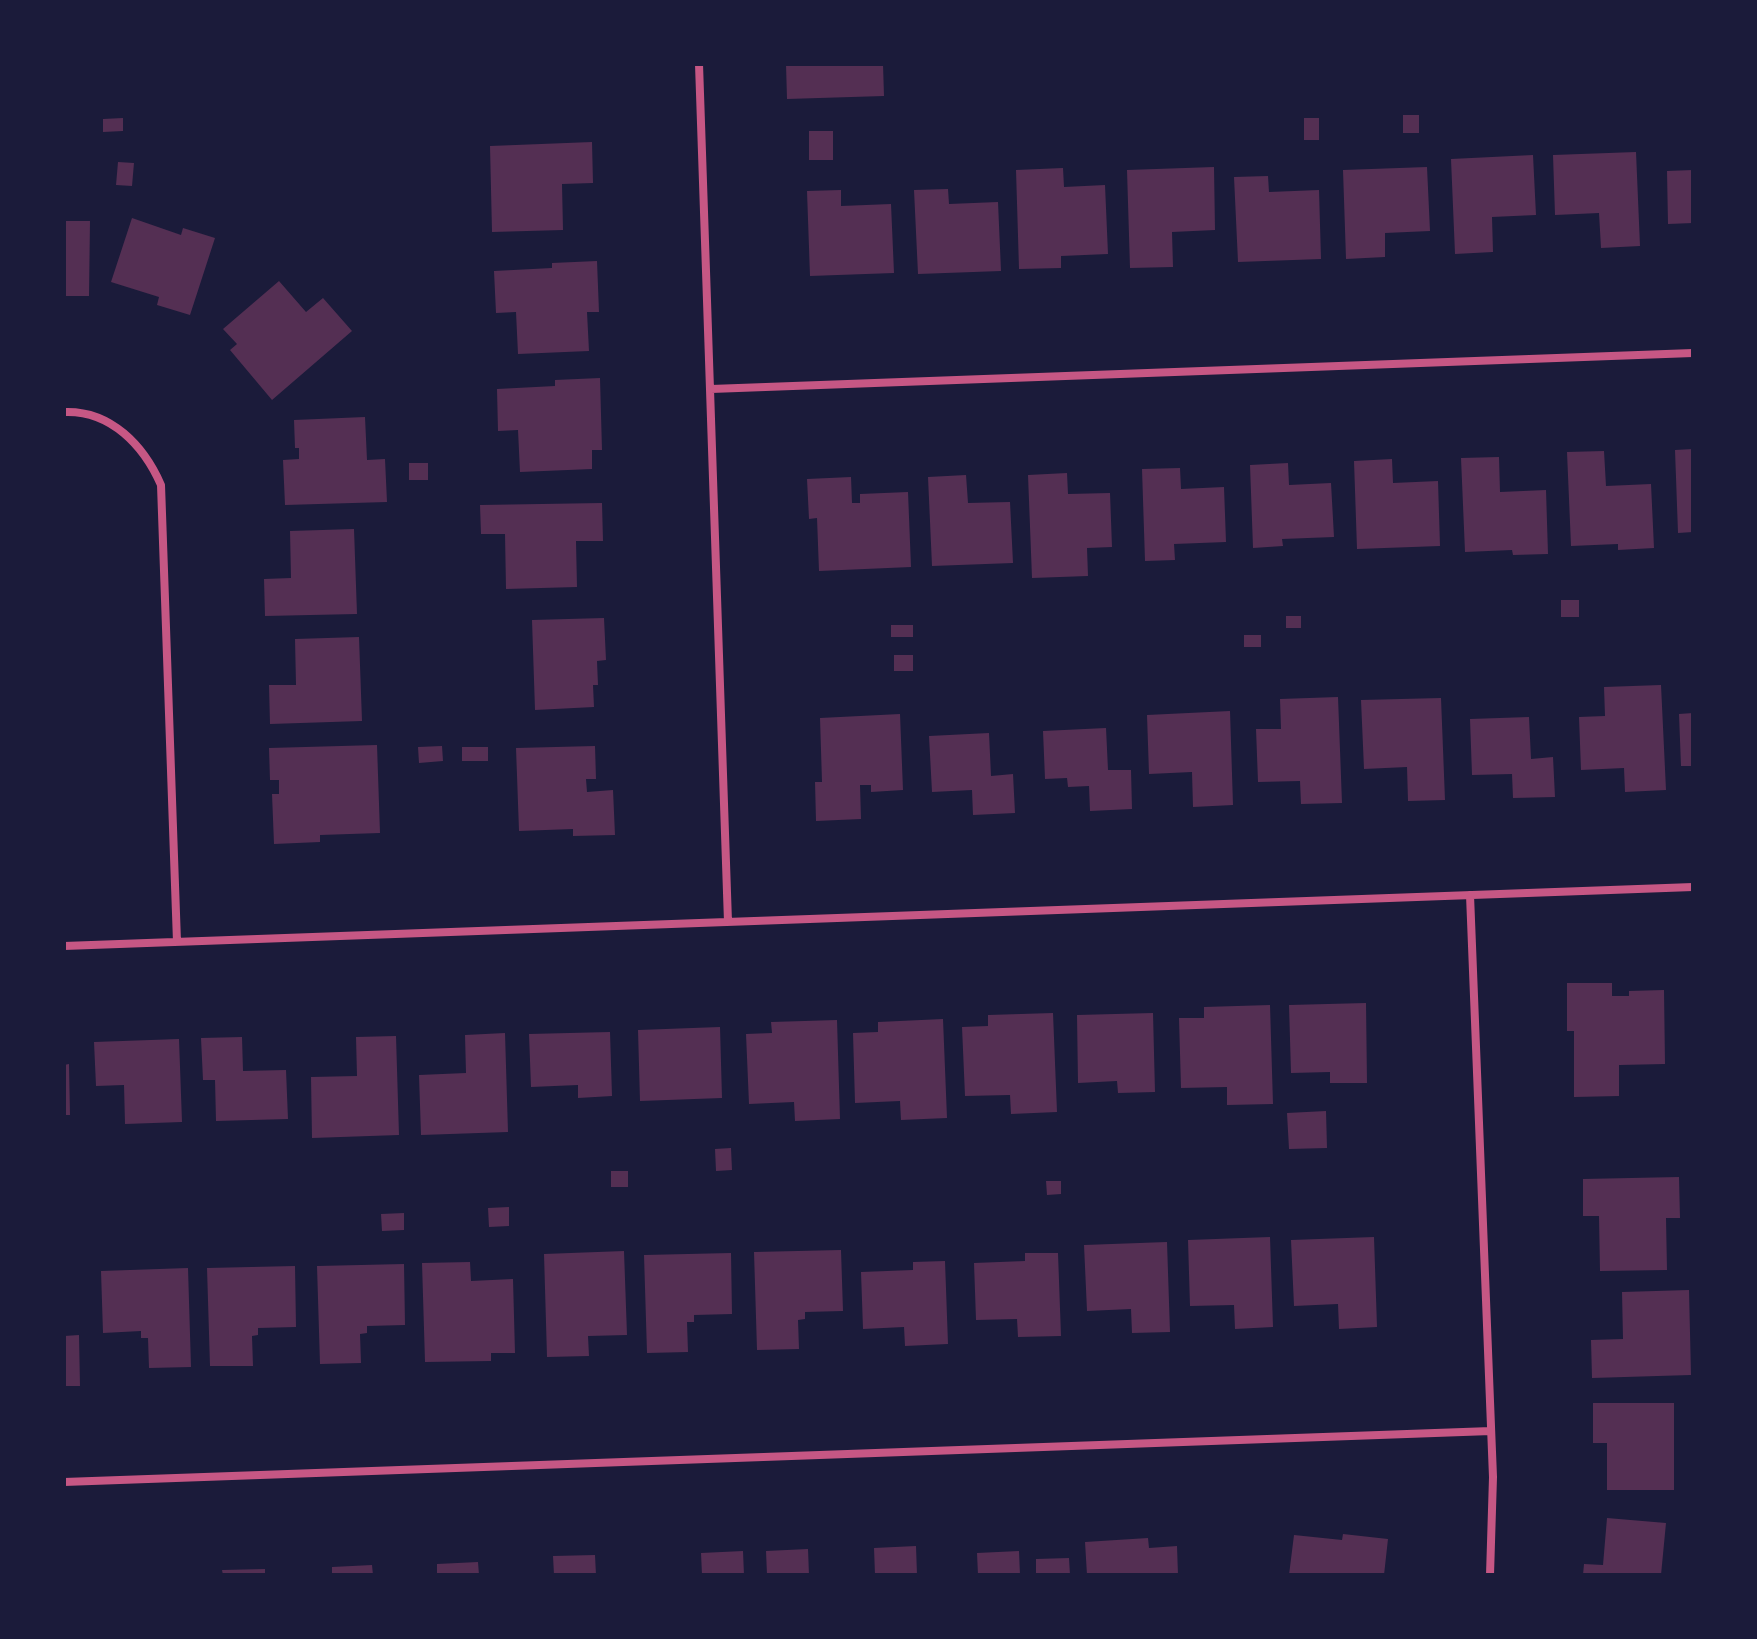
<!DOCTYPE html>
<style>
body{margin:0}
#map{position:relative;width:1757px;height:1639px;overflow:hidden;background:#1b1b3a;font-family:"Nunito Sans",sans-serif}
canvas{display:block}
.frame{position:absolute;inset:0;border:66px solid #1b1b3a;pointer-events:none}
</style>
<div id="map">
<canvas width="1757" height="1639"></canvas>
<div class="frame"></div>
</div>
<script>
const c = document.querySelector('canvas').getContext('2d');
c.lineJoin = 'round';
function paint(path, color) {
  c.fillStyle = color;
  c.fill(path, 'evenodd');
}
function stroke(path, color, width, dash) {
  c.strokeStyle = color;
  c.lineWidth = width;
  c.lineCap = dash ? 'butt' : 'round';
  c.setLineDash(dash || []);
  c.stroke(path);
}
paint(new Path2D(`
 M786,64H883L884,96L787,99Z
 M1403,115H1419V133H1403Z
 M123,118V131L103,132V119Z
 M1304,118H1319V140H1304Z
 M809,131H833V160H809Z
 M592,142L593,183L562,184L563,230L492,232L490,146Z
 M1636,152L1640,246L1601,248L1599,213L1555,215L1553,155Z
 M1533,155L1536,215L1492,217L1493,252L1455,254L1451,159Z
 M118,162L134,163L132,186L116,185Z
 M1214,167L1215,230L1172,232L1173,267L1130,268L1127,170Z
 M1427,167L1430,231L1385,233V257L1346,259L1343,170Z
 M1063,168L1064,187L1105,185L1108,254L1061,256V268L1019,269L1016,170Z
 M1693,170V223L1668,224L1667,171Z
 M1268,176L1269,192L1319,190L1321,259L1238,262L1234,177Z
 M948,189L949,204L998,202L1001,271L918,274L914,190Z
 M841,190V206L891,204L894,273L810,276L807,191Z
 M132,218L181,235L183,228L215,238L190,315L157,305L159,297L111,282Z
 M64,221H90L89,296H64Z
 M597,261L599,312H587L589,351L518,354L516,312L496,313L494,271L552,268V263Z
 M279,281L306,312L323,298L352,331L272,400L230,350L237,344L223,329Z
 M600,378L602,450H592V469L520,472L518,430L498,431L497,389L555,386V380Z
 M365,417L367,460L385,459L387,502L285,505L283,460L299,459V448H295L294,420Z
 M1693,449V532L1678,533L1675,450Z
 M1604,451L1606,486L1651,484L1654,548L1618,550V544L1571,546L1567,452Z
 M1499,457L1500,492L1546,490L1548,554L1513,555L1512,550L1465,552L1461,458Z
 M1392,459L1393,483L1438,481L1440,546L1357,549L1354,461Z
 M409,463H428V480H409Z
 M1288,463L1289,485L1331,483L1334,537L1282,539L1283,546L1253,548L1250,465Z
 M1180,468L1181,489L1224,487L1226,542L1174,544L1175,560L1145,561L1142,469Z
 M1067,473L1068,494L1110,493L1112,547L1087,548L1088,576L1032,578L1028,475Z
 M966,475L968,503L1010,502L1013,563L932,566L928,477Z
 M851,477L852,503H860V494L908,492L911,567L819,571L817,518L809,519L807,479Z
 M602,503L603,541H576L577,587L506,589L505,534H481L480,505Z
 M354,529L357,614L265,616L264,579L291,578L290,531Z
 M1561,600H1579V617H1561Z
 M1286,616H1301V628H1286Z
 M604,618L606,660L597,661L598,685H593L594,707L535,710L532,620Z
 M891,625H913V637H891Z
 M1244,635H1261V647H1244Z
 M359,637L362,721L270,724L269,685H296L295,639Z
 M894,655H913V671H894Z
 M1661,685L1666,790L1625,792L1624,768L1581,770L1579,717L1605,716L1604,687Z
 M1338,697L1342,803L1301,804L1300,781L1258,782L1256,729H1281L1280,699Z
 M1441,698L1445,800L1408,801L1407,767L1364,769L1361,700Z
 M1230,711L1233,805L1193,807L1192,772L1149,774L1147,715Z
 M1693,713V766H1681L1679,714Z
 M900,714L903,790L871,792V785H860L861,819L816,821L815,782H822L820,718Z
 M1529,717L1531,759L1553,757L1555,797L1513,798L1512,774L1472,775L1470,719Z
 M1106,728L1108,770H1131L1132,809L1090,811L1089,786L1068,787L1067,778L1045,779L1043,731Z
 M989,733L991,776L1013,774L1015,813L973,815L972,790L932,792L929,736Z
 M377,745L380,833L320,835V842L274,844L272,794H279V780H270L269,748Z
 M442,746L443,761L419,763L418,747Z
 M595,746L596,779H586L587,792L613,790L615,835L573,836V829L519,831L516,748Z
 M462,747H488V761H462Z
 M1567,983H1612V996H1629V991L1664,990L1665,1064L1619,1065V1096L1574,1097V1031H1567Z
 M1366,1003L1367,1083H1330V1072L1291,1073L1289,1005Z
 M1270,1005L1273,1104L1227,1105V1087L1181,1088L1179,1018H1204V1007Z
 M1053,1013L1057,1112L1011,1114L1010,1095L965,1096L962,1027L988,1026V1015Z
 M1153,1013L1155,1092L1118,1093L1117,1081L1078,1083L1077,1015Z
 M943,1019L947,1118L901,1120L900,1101L855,1103L853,1033L878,1032V1022Z
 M837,1020L840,1119L795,1121L794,1102L749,1104L746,1034L772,1033L771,1022Z
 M720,1027L722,1098L640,1101L638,1030Z
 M610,1032L612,1096L578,1098V1085L531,1087L529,1034Z
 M505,1033L508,1132L421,1135L419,1075L466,1073L465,1035Z
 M396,1036L399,1135L312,1138L311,1077L357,1076L356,1037Z
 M242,1037L243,1071L286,1070L288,1119L216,1121L215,1080H203L201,1038Z
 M179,1039L182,1122L125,1124L124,1085L96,1086L94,1042Z
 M69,1064L70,1115H64V1065Z
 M1326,1111L1327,1148L1289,1149L1287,1113Z
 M731,1148L732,1170L716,1171L715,1149Z
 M611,1171H628V1187H611Z
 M1679,1177L1680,1218H1666L1667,1270L1600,1271L1599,1216H1583V1179Z
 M1046,1181H1061V1194L1047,1195Z
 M509,1207V1226L489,1227L488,1208Z
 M404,1213V1230L382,1231L381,1214Z
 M1270,1237L1273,1327L1235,1329L1234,1305L1190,1306L1188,1240Z
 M1374,1237L1377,1327L1339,1329L1338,1304L1294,1306L1291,1240Z
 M1167,1242L1170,1332L1132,1333L1131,1309L1087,1311L1084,1245Z
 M841,1250L843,1311L805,1312V1319L798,1320L799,1349L757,1350L754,1252Z
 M624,1251L627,1335L588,1336L589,1356L547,1357L544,1254Z
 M731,1253L732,1314L694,1315V1322H687L688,1352L647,1353L644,1255Z
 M1025,1253H1058L1061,1336L1018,1337L1017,1319L976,1320L974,1263L1025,1261Z
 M945,1261L948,1344L905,1346L904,1327L863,1329L861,1272L913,1270V1262Z
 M470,1262L471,1281L513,1279L515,1353H491V1361L425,1362L422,1263Z
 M404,1264L405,1325L367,1326V1333L360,1334L361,1363L320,1364L317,1266Z
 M295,1266L296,1327L258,1328V1335L252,1336L253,1366H210L207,1268Z
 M188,1268L191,1367L149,1368L148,1338H141V1331L103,1333L101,1271Z
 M1689,1290L1691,1375L1592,1378L1591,1340L1623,1339L1622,1292Z
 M79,1335L80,1386H64V1336Z
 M1593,1403H1674V1490H1607V1443H1593Z
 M1607,1518L1666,1523L1661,1575H1583L1584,1564L1603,1565Z
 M1343,1534L1388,1539L1384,1575H1289L1294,1535L1342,1540Z
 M1148,1538L1149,1548L1177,1546L1178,1575H1087L1085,1542Z
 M916,1546L917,1575H875L874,1548Z
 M808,1549L809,1575H767L766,1551Z
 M743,1551L744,1575H702L701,1553Z
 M1019,1551L1020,1575H978L977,1553Z
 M595,1555L596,1575H554L553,1556Z
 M1069,1558L1070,1575H1036V1559Z
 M478,1562L479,1575H437V1564Z
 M372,1565L373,1575H332V1567Z
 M265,1569V1575H223L222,1570Z`), '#542f53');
stroke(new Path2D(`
 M699,64L728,922
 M711,389L1693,353
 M64,412C111,410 144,446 161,485L177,942
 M1470,895L1493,1477L1490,1575
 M64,946L1693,887
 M64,1482L1491,1431`), '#c65784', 8);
</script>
